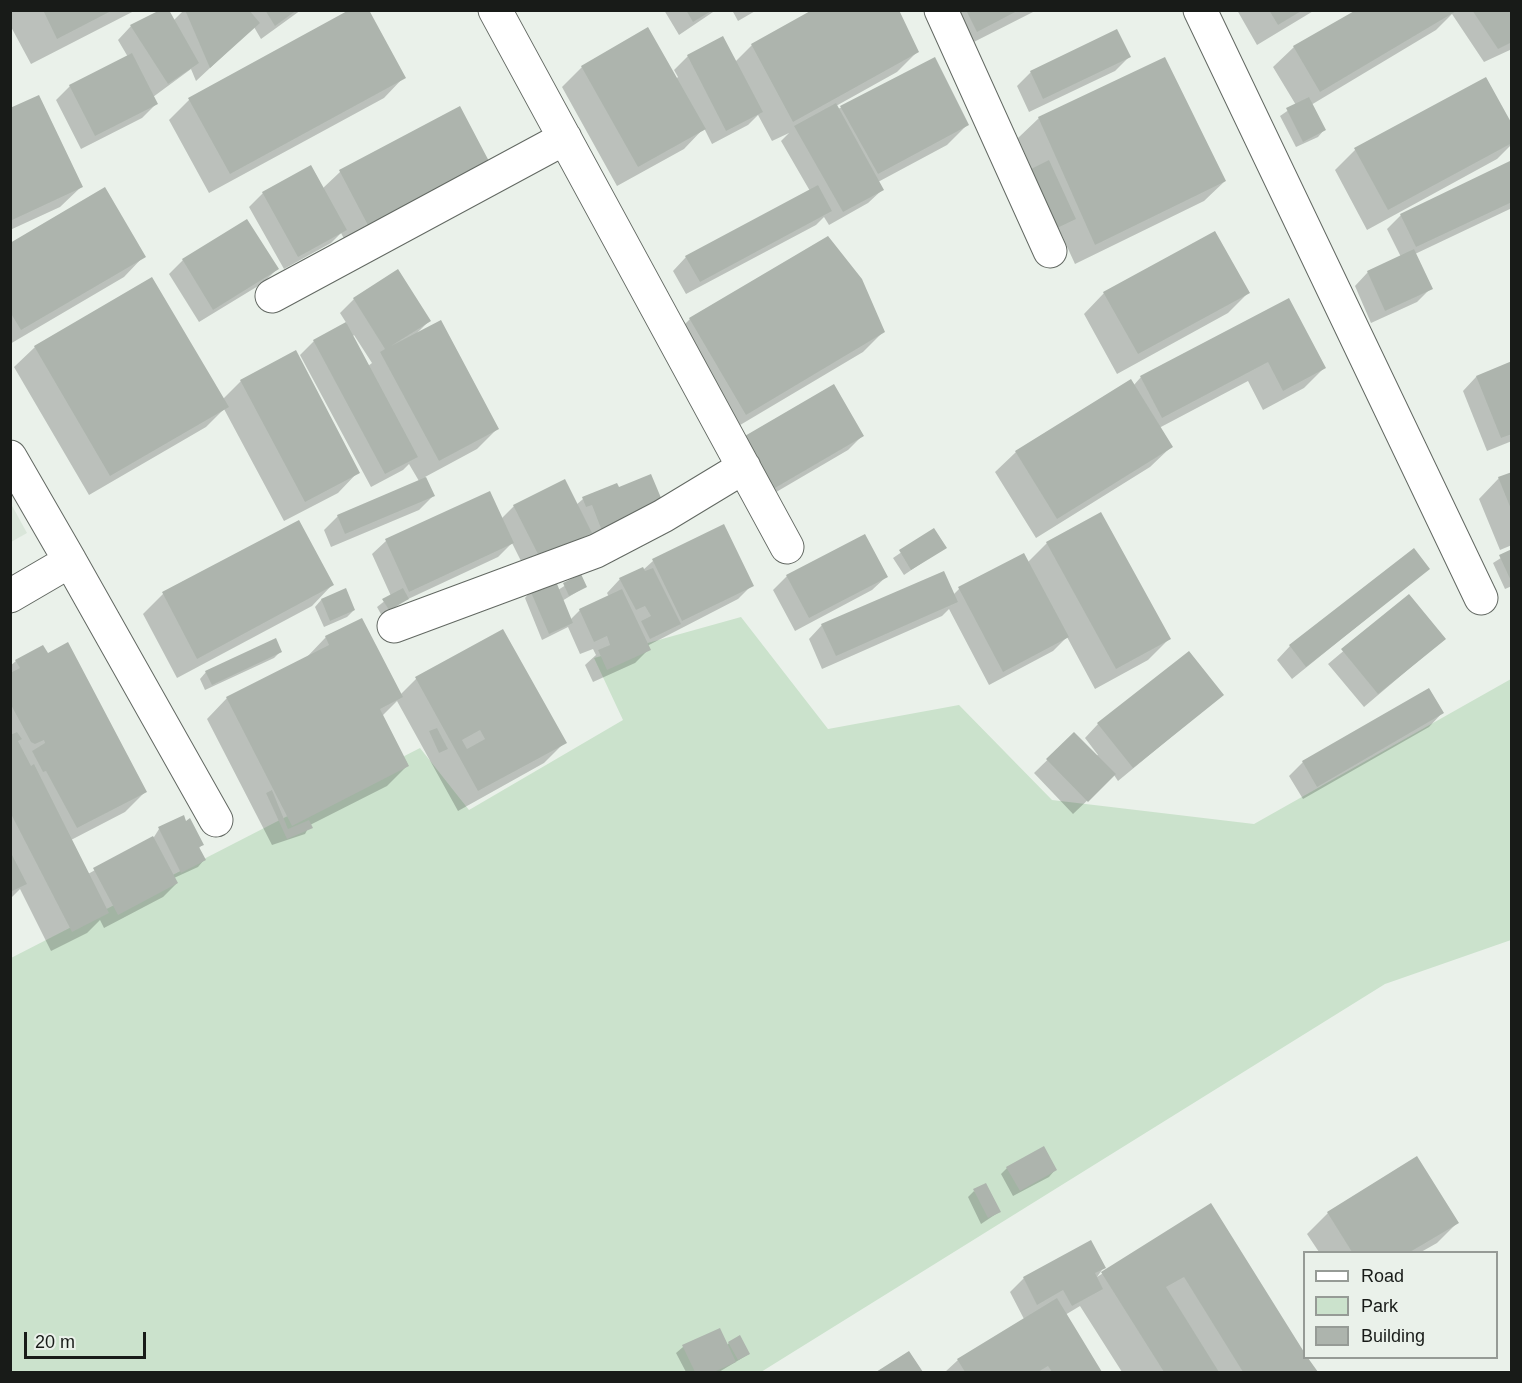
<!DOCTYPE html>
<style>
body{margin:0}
#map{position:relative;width:1522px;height:1383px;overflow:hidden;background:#eaf1ea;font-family:Arial,sans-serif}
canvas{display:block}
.frame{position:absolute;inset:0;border:12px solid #181b18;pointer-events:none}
.legend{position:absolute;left:1303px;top:1251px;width:195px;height:108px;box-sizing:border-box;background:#eaf1ea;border:2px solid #969b96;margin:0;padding:8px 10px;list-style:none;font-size:18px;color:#181b18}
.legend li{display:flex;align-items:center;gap:12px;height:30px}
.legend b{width:30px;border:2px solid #969b96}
.scale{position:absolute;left:24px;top:1332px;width:122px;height:27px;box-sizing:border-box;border:3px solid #181b18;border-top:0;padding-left:8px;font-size:18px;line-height:21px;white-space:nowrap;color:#181b18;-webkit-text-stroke:4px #eaf1ea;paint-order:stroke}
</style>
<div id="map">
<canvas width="1522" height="1383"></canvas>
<div class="frame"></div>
<ul class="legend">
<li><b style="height:8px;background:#fff"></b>Road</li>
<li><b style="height:16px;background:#cbe2cc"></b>Park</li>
<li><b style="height:16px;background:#adb4ad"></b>Building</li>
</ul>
<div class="scale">20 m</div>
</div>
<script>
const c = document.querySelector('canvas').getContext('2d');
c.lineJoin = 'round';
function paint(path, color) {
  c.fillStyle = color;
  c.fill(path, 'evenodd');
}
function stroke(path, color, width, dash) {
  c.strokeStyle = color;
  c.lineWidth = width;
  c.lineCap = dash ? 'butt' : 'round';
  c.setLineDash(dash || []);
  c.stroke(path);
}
paint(new Path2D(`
 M10,502L27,533L11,542H10Z`), '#dae6da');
paint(new Path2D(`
 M741,617L828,729L959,705L1052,800L1254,824L1511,679V940L1385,984L761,1372H11V958L420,748L469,810L623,720L594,658Z`), '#cbe2cc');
paint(new Path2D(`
 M10,10H136L31,64L10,25Z
 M184,10H301L261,39L254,27L196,81L191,69L153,97L156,104L142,118L81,149L56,100L70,86L128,57L118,40L131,26L173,21Z
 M664,10H716L679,35Z
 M732,10H757L738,21Z
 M943,10H1037L956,51Z
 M1237,10H1315L1257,45Z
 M1359,10H1512V49L1484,62L1452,14L1436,30L1311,105L1324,130L1318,137L1296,147L1280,116L1296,105L1273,67L1294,47Z
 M752,45L917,52L897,72L836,106L838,109L934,60L967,125L947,145L878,182L882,190L868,203L829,225L824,217L816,225L686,294L673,271L686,257L810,191L781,141L789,133L772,141L758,115L748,125L712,144L704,128L684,149L617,186L562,87L582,67L676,79L678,77L674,70L688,56L735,62Z
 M1129,57L1115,71L1029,112L1017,86L1031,72Z
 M404,77L384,98L209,193L169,120L189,100Z
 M1485,79L1512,127V144L1497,159L1367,230L1335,170L1355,150Z
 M10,110L81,187L60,207L10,230Z
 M1039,118L1225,181L1204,201L1075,264L1059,229L1049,234L1032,170L1018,138Z
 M1512,162V208L1415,254L1431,288L1417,302L1371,323L1355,286L1368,272L1401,257L1387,229L1401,215Z
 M489,164L349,248L341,233L331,243L284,269L249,207L263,193L310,167L322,189L340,172Z
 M10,244L144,256L124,277L10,344Z
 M183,260L277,269L263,283L199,322L169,274Z
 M397,272L429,321L415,335L498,428L477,449L425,477L433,496L419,510L331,547L324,530L338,516L419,481L409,464L403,470L371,487L300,355L314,341L347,324L340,313L354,299ZM354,335L372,363L368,366L352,337Z
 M1104,293H1248L1228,313L1117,374L1084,314Z
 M1288,300L1324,368L1304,388L1263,410L1248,381L1159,428L1171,447L1150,467L1036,538L995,472L1016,452L1130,381L1133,386L1141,377Z
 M690,319L883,332L863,352L725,434L670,339Z
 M35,347L223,399L241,381L358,472L338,493L284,521L224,409L206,427L89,495L14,367Z
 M1512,362V441L1487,451L1463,391L1476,377Z
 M862,436L848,450L754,505L739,441Z
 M1512,473V545L1500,550L1479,499L1499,478Z
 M617,485L618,489L662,505L589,543L586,536L576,546L526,571L512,543L498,557L406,600L382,616L377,607L391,596L372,554L386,541L501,519L514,506L576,505L583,499Z
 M934,530L945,547L904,575L893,558Z
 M1047,543L1169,639L1148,660L1095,689L1067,637L1053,651L989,685L949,609L942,616L822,669L809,639L822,625L953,595L959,589L1028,562Z
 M1512,551V586L1505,589L1493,563Z
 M653,561L752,585L738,599L647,646L649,649L635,663L593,682L585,665L596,655L593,649L580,654L568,627L542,640L525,598L531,591L558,590L580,576L585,587L562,601L570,620L580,610L609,597L607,593L620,579L643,570Z
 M1428,569L1292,679L1277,660L1290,646Z
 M787,576L886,577L872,590L795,631L773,590Z
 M332,585L312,606L177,678L143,614L163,594Z
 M345,590L354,610L347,617L324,627L315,607L321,600Z
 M1409,596L1444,639L1364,707L1328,664Z
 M503,631L565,742L544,763L458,811L397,701L382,716L408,765L387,786L310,825L305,834L272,845L207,719L227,698L306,658L326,637L400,695L416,679Z
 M280,652L274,658L205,690L200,679L206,672Z
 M16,661L145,792L125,812L71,840L88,874L154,837L159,829L202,845L198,849L204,860L198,867L174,878L177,883L163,897L104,928L100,920L87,933L51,951L20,889L10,899V666Z
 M1222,695L1118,781L1114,775L1073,814L1034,773L1074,734L1096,756L1098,755L1085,738L1098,724Z
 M1442,713L1429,727L1303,799L1289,776L1303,762Z
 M1417,1158L1457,1223L1437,1243L1421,1252H1319L1307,1234L1328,1213Z
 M1007,1168L1055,1170L1049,1177L1013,1196L1001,1174Z
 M974,1191L999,1212L981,1224L968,1197Z
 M1211,1205L1316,1372H1122L1080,1306L1065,1315L1100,1372H945L958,1360L1024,1319L1010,1292L1024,1278L1104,1267L1097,1277Z
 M719,1330L726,1346L729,1343L749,1354L719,1372H686L676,1353L683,1347Z
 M908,1353L921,1372H879Z`), '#0003');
paint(new Path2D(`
 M43,10H113L57,39Z
 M160,10H169L199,63L168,84L130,25Z
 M185,10H249L260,23L210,68Z
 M265,10H297L275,26Z
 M349,10H369L406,78L230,174L188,98Z
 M686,10H713L693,22Z
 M812,10H899L919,52L793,122L751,44Z
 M966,10H1019L977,32Z
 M1269,10H1303L1278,25Z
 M1356,10H1458L1320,92L1293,46Z
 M1472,10H1512V42L1498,49Z
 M648,27L706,129L638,167L581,66Z
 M1117,29L1131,57L1043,99L1030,71Z
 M723,36L763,112L726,131L687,55Z
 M132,53L158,104L95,136L69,85Z
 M935,57L969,125L878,174L840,106Z
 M1165,57L1226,181L1095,245L1038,117Z
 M1486,77L1512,124V143L1388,210L1354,148Z
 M39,95L83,187L10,221V108Z
 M1309,97L1326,130L1303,142L1286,108Z
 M836,103L884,190L843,212L794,126Z
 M460,106L491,165L370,229L339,170Z
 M1049,160L1076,219L1055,229L1029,170Z
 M1512,160V202L1416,247L1400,214Z
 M311,165L347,230L298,257L262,192Z
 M818,185L832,211L700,282L685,256Z
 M105,187L146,257L21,330L10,312V243Z
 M247,219L279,269L213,310L182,259Z
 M1215,231L1250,293L1138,354L1103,292Z
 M828,236L862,279L885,332L746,415L689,318Z
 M1414,249L1433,289L1385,311L1367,271Z
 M398,269L431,321L391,346L441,320L499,429L439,461L380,352L385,349L353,298Z
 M152,277L229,407L110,476L34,346Z
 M1289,298L1326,368L1283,391L1268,362L1162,418L1140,376Z
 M346,322L418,457L385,474L313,340Z
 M296,350L360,473L305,502L240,380Z
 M1512,361V434L1501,438L1476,376Z
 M1131,379L1173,447L1057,519L1015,451Z
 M834,384L864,436L768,492L738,440Z
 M1512,472V509H1511L1498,477Z
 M651,474L664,505L602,531L592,505L586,507L582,497L617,483L619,487Z
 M426,477L435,496L345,534L337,515Z
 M565,479L592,533L540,558L513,505Z
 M490,491L514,543L409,592L385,539Z
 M1101,512L1171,639L1116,669L1046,542Z
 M299,520L334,585L197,659L162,592Z
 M724,524L754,586L682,621L652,559Z
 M934,528L947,548L911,570L899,550Z
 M865,534L888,577L809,618L786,575Z
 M1414,548L1430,569L1306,667L1289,645Z
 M1512,549V583L1499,555Z
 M1024,553L1069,637L1003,672L958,587Z
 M643,567L645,571L653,568L681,624L650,639L641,621L651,616L645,606L636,610L619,578Z
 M944,571L958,602L836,656L821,624Z
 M581,574L587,587L569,596L563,583Z
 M555,579L573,623L549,634L530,590Z
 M346,588L355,610L330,621L321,599Z
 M403,588L409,599L389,610L382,599Z
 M622,589L651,650L607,670L598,650L610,645L607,636L594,642L579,609Z
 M1409,594L1446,639L1378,694L1341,649Z
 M362,618L403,697L380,709L409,766L292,826L226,697L329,645L325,636Z
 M503,629L567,743L478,791L415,677ZM480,730L485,739L467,749L462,740Z
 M276,638L282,652L212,685L205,671Z
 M68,642L147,792L77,828L46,771L43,772L32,751L45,743L44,740L35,744L31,742L10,703V673L20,668L15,660L43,645L48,653Z
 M1189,651L1224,695L1133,768L1097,723Z
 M1429,688L1444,713L1317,787L1302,761Z
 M437,728L448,749L439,753L429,731Z
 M17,732L22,739L18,741L31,766L34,764L109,913L72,932L10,812V735Z
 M1074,732L1116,774L1088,802L1046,759Z
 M272,790L288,829L309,820L313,828L287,839L266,793Z
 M184,815L186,821L190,818L204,845L199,847L206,860L181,873L158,827Z
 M153,836L178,883L118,915L93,868Z
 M10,851L27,884L10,892Z
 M1044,1146L1057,1170L1020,1191L1006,1167Z
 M1417,1156L1459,1223L1410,1252H1352L1327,1212Z
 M986,1183L1001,1212L988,1218L973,1189Z
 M1211,1203L1304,1352V1358H1308L1318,1372H1243L1184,1277L1166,1287L1219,1372H1164L1101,1272Z
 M1091,1240L1106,1268L1095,1273L1103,1289L1072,1306L1063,1290L1037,1305L1023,1277Z
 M1057,1298L1102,1372H1052L1048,1366L1038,1372H965L957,1359Z
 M720,1328L736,1362L714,1372H695L682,1345Z
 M740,1335L750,1354L738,1360L728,1342Z
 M909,1351L923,1372H876Z`), '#adb4ad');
const minor = new Path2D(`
 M495,10L787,547
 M941,10L1050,251
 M1200,10L1481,598
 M272,296L565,138
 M10,457L70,561L10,596
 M70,561L216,820
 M394,626L596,551L663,516L744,467`);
stroke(minor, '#626862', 35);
stroke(minor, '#fff', 33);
</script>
